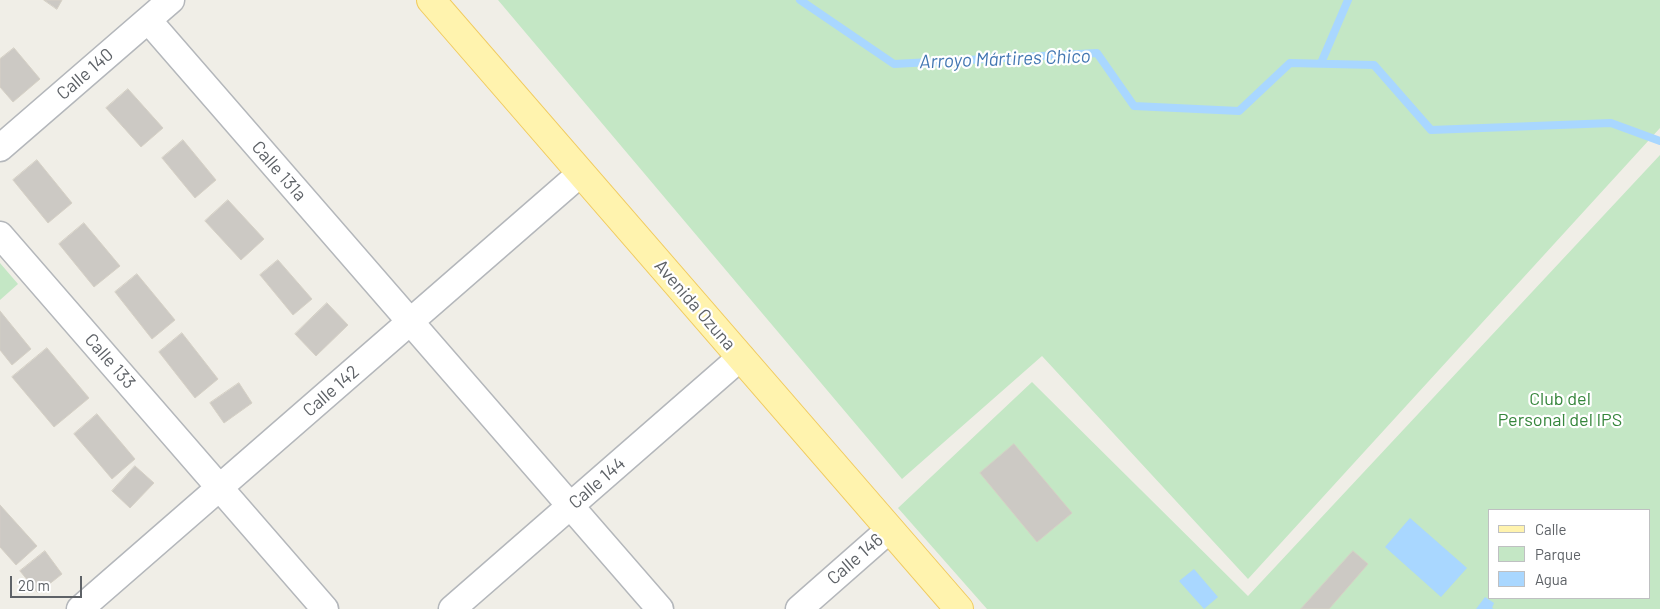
<!DOCTYPE html>
<meta charset="utf-8">
<style>
body{margin:0}
#map{position:relative;width:1660px;height:609px;overflow:hidden;background:#f0eee7;font-family:Barlow,sans-serif}
canvas{display:block}
.legend{position:absolute;left:1488px;top:509px;width:162px;height:90px;box-sizing:border-box;background:#fff;border:1px solid #bfc0c2;margin:0;padding:6px 9px;list-style:none;font-size:15px;color:#5e6267}
.legend li{display:flex;align-items:center;gap:10px;height:25px}
.legend b{width:25px;border:1px solid #bfc0c2}
.scale{position:absolute;left:10px;top:576px;width:72px;height:22px;box-sizing:border-box;border:2px solid #5e6267;border-top:0;padding-left:6px;font-size:15px;line-height:18px;white-space:nowrap;color:#5e6267;-webkit-text-stroke:4px #fff;paint-order:stroke}
</style>
<div id="map">
<canvas width="1660" height="609"></canvas>
<ul class="legend">
<li><b style="height:6px;background:#fff3ae"></b>Calle</li>
<li><b style="height:14px;background:#c4e7c5"></b>Parque</li>
<li><b style="height:14px;background:#a9d7ff"></b>Agua</li>
</ul>
<div class="scale">20 m</div>
</div>
<script>
const c = document.querySelector('canvas').getContext('2d');
c.lineJoin = 'round';
function paint(path, color) {
  c.fillStyle = color;
  c.fill(path, 'evenodd');
}
function stroke(path, color, width, dash) {
  c.strokeStyle = color;
  c.lineWidth = width;
  c.lineCap = dash ? 'butt' : 'round';
  c.setLineDash(dash || []);
  c.stroke(path);
}
function write(font, color, halo, rows, align = 'center') {
  c.font = font + ' Barlow,sans-serif';
  c.lineWidth = 4.5;
  c.setLineDash([]);
  c.textBaseline = 'middle';
  c.strokeStyle = halo;
  c.fillStyle = color;
  for (const [text, x, y, turn = 0] of rows) {
    c.save();
    c.translate(x, y);
    c.rotate((+turn || 0) * Math.PI / 180);
    c.textAlign = isNaN(turn) ? turn : align;
    if (halo) c.strokeText(text, 0, 0);
    c.fillText(text, 0, 0);
    c.restore();
  }
}
paint(new Path2D(`
 M498,0H1660V128L1248,579L1042,356L902,479Z
 M1660,155V609H987L898,508L1032,382L1248,596ZM1489,510H1649V598H1489Z
 M0,263L18,284L0,300Z`), '#c4e7c5');
paint(new Path2D(`
 M1410,518L1467,568L1441,597L1385,547Z
 M1194,569L1218,597L1204,609L1179,581Z
 M1485,597L1494,603L1492,608L1494,609H1476Z`), '#a9d7ff');
stroke(new Path2D(`
 M800,0L894,64L1097,53L1134,106L1239,111L1290,63L1374,65L1431,130L1611,123L1660,141
 M1321,63L1348,0`), '#a9d7ff', 8);
const building = new Path2D(`
 M44,0H62L57,9Z
 M14,48L40,79L13,102L0,87V59Z
 M128,89L163,128L141,147L106,108Z
 M183,140L216,180L195,198L162,158Z
 M37,160L72,203L48,223L13,180Z
 M228,200L264,239L241,260L205,221Z
 M84,223L120,266L94,287L59,244Z
 M278,260L312,299L293,315L260,275Z
 M137,274L175,320L152,339L115,292Z
 M327,303L348,325L316,356L295,334Z
 M0,311L31,349L12,365L0,350Z
 M182,333L218,379L195,398L159,352Z
 M47,348L89,398L54,427L12,377Z
 M239,383L252,403L224,423L210,403Z
 M97,414L135,459L112,479L74,434Z
 M1014,444L1072,513L1037,542L980,473Z
 M135,466L154,483L130,508L112,491Z
 M0,505L37,546L16,565L0,547Z
 M45,551L62,574L38,593L20,571Z
 M1353,551L1368,564L1329,609H1301Z`);
paint(building, '#ccc9c4');
stroke(building, '#d5d0c5', 1);
const minor = new Path2D(`
 M148,20L660,609
 M0,148L171,0
 M0,235L325,609
 M80,609L581,173
 M452,609L741,357
 M799,609L890,529`);
const major = new Path2D(`
 M431,0L959,609`);
stroke(minor, '#b4b7bb', 29);
stroke(major, '#f1cb5f', 30);
stroke(minor, '#fff', 26);
stroke(major, '#fff3ae', 28);
write('18px', '#5e6267', '#fff', [
 ["Calle 140",85,74,-41],
 ["Calle 131a",279,171,49],
 ["Avenida Ozuna",695,305,49],
 ["Calle 133",110,361,49],
 ["Calle 142",331,391,-41],
 ["Calle 144",597,483,-41],
 ["Calle 146",855,559,-41]
]);
write('18px', '#36863c', '#fff', [
 ["Club del",1560,399],
 ["Personal del IPS",1560,420]
]);
write('italic 19px', '#4377b2', '#fff', [
 ["Arroyo Mártires Chico",1005,59,-2]
]);
</script>
